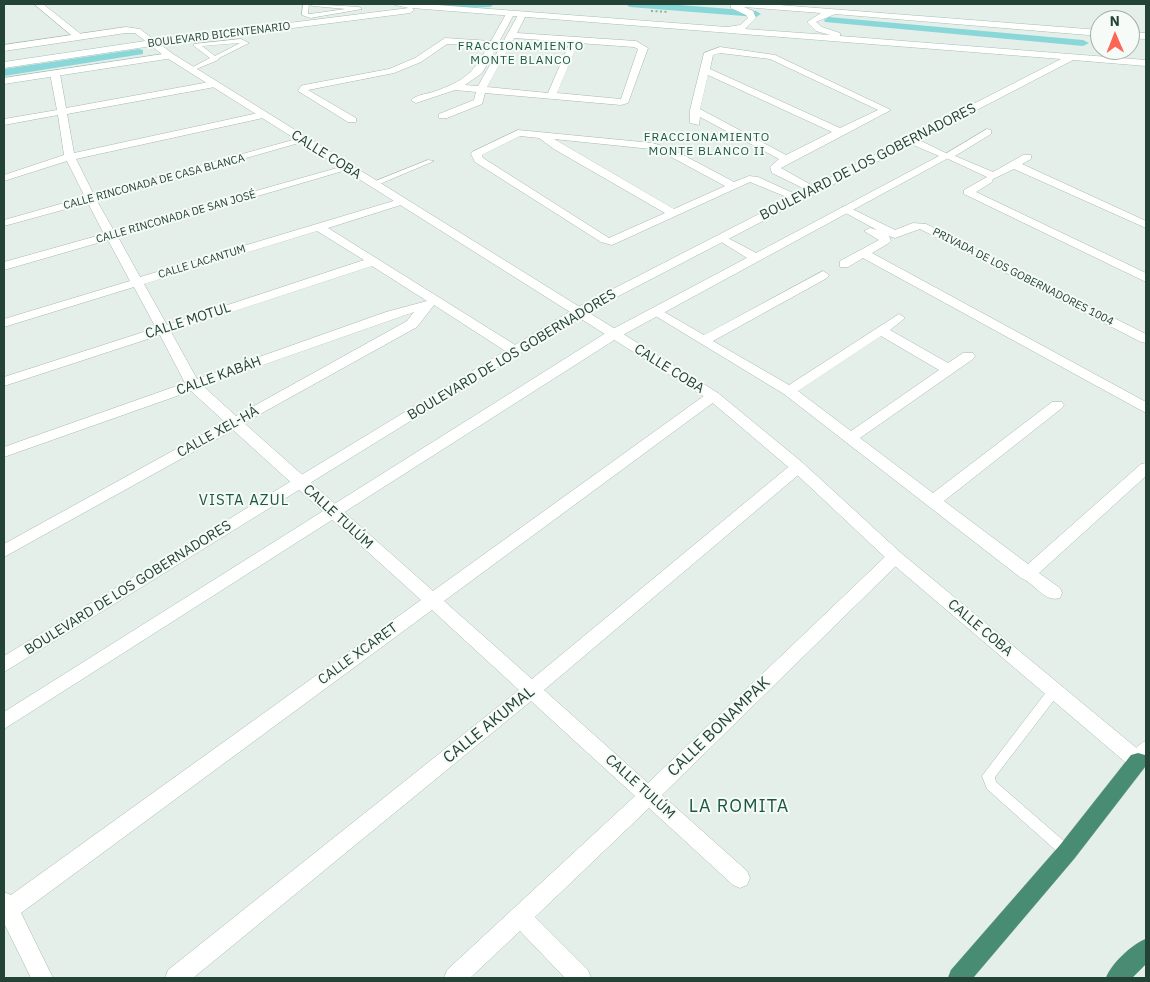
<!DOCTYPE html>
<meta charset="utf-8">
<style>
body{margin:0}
#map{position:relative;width:1150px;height:982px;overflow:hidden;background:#e5efe9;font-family:"IBM Plex Sans",sans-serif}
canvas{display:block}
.frame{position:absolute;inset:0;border:5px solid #224335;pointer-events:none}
.north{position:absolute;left:1090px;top:10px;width:50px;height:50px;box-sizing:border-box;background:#f6fbf8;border:1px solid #a1b1aa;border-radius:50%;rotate:359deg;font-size:14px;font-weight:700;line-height:20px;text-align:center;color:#224335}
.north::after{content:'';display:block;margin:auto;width:18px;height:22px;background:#fd6555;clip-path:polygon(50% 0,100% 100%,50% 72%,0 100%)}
</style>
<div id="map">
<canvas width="1150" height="982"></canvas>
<div class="frame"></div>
<div class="north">N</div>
</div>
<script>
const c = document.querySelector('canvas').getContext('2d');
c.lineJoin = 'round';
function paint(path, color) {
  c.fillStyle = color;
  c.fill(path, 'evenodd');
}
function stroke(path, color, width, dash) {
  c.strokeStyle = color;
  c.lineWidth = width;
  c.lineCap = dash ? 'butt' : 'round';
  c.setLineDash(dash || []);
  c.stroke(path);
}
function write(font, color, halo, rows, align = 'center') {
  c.font = font + ' "IBM Plex Sans",sans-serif';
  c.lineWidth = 4;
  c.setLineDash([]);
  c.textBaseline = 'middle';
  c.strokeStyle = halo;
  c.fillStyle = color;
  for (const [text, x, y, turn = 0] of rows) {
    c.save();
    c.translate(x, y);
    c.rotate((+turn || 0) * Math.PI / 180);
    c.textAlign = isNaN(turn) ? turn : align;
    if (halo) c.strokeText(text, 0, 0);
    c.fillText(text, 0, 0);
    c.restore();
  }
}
paint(new Path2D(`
 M449,4H495L490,7L444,9V5Z
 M625,4H667L756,11L761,14L756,17L630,7Z
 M829,17L1083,40L1089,43L1083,46L825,22L824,20Z
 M139,49L143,50V54L4,76V69Z`), '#89d7d8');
const service = new Path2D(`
 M303,4H309L308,14H310L346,9L313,6L310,4L359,7L362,9L310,18L302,15Z
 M241,39L249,43L219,58L218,60L194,70L189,69L210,58L194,46V44ZM240,43L215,56L202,46Z
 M428,160L434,161L375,186L368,184Z
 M1054,686L1058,687L1060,691L1058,695L995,777L996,782L1072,848L1074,852L1072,856L1067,858L1062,856L987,789L982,776L1050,687Z`);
const minor = new Path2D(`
 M34,4H43L82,35V39H76Z
 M510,11L514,14L499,42H503L518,15L522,12L526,15L517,33L636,41L648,48L628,103L621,105L485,93L482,104L447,118H439V114L474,100L476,92L455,90L416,103L411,100C416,95 426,94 433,92C464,81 472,75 488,46L447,44L421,62L394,73L308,90L356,118V122H348L298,91L301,86L304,85L389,69L415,58L445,38L491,41L506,14ZM514,38L570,42L548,93L487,87ZM578,43L634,47L638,49L621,99L557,93ZM497,47H500L478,86L465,85L482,73Z
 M720,47L775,55L891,110L781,168L820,190L815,193L811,192L772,173L770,167L779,159L700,117L699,125L690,123V110L704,53ZM720,53L770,59L878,110L840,128L710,69L713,55ZM708,75L832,132L786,155L700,109Z
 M55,71L60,74L66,108L215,81L220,84L215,87L67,114L74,153L263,112L268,115L263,118L76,159L94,195L300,138L309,140L97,201L114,231L344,166H352L353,168L118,237L140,277L400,199L404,200V204L328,228L520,348L522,351L520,354H510L434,305L417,327L244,423L433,591L708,393H718L720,396L718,399L444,601L532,679L793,463H803L805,467L803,471L544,690L648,783L889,553L895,551L901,553L903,557L901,561L662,795L747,871L750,878L747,885L740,888L733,885L649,808L535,917L588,970L591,978H565L520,931L470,978H444L447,970L635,796L531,701L193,978H165L168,970L519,690L432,610L21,913L53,978H31L4,923V892L11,895L421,600L233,430L4,557V544L225,422L191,391L4,457V447L185,383L160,335L4,386V377L156,328L134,287L4,327V319L130,281L108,240L4,270V262L104,234L88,203L4,226V220L85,197L67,161L4,181V175L64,155L58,115L4,125V119L57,110L50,74ZM317,231L364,260L167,325L144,284ZM372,266L427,301L386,312L197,379L171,332ZM414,312L407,321L236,416L203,386Z
 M987,129L991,130V134L955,156L993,172L1023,155H1031V159L1022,164L1146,221V228L1014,169L993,179L992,182L976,192L1146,273V282L964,194V190L987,177L942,156Z
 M518,130L652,143L670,148L734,182L749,176L758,177L804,198L802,200H794L750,182L612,245L601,242L475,162L471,154L472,152ZM520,136L539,138L554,149L665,213L609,238L483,158L482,155ZM554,139L651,149L662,152L725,186L674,209Z
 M846,206L895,230L913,223L926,224L1146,334V343L1141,342L920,229L895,238L889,236L891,241L889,243L872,253L1146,402V413L863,258L848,267H840V261L879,240L864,231L870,228L877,230L842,211V207Z
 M823,271L829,275L827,278L713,341L789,385L899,314L905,318L890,330L948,363L963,353H973L975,356L973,359L860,438L933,493L1052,402H1062L1064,405L1062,408L944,501L1028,564L1141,464L1146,463V476L1039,573L1060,588L1062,593L1060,598C1044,603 1035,583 1021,578L784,394L649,312L651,309H659L704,335ZM881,336L939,370L851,431L798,391Z
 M1146,741V764L1138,769L1131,767L1129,761C1133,752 1137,744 1146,741Z`);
const tertiary = new Path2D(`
 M126,27L140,29L173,54L718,393L803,463L901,553L1145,755V767L1138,769L1131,767L889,561L793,471L708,399L167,58L135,33H126L4,51V45Z
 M722,235L760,255L762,258L756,262L752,261L718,240V236Z`);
const secondary = new Path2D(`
 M391,4H424L727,27L740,25L748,18L746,15L731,8V4H766L1100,30V36L835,14L816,22L822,27L840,33V36L1146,60V66L1073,60L919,140L952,156L619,337L4,729V712L609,331L939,156L911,144L582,315L4,672V656L574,309L1061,59L412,8L414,10L410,13L152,46L4,68V62L152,40L409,8ZM744,7L821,13L807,22L816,31L830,35L745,29L756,18L753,11Z
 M1130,32L1146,33V39L1130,38Z
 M170,53L175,56L173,58L4,84V78Z`);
const trunk = new Path2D(`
 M1138,753L1145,755V767L1074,859L973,978H948L951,970L1060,845L1131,755Z
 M1146,939V964L1132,978H1106C1111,964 1132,944 1146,939Z`);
stroke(service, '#a7b8af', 1);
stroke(minor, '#a7b8af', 1);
stroke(tertiary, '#a7b8af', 1);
stroke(secondary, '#a5bfb2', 1);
stroke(trunk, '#c1cac6', 1);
stroke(new Path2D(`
 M651,11L669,12`), '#83b59e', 2, [2, 2.5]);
paint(service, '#fff');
paint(minor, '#fff');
paint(tertiary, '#fff');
paint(secondary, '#fff');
paint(trunk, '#488d73');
write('11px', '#224335', '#f6fbf8', [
 ["BOULEVARD BICENTENARIO",219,35,-7],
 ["CALLE RINCONADA DE CASA BLANCA",154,182,-15],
 ["CALLE RINCONADA DE SAN JOSÉ",176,217,-16],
 ["CALLE LACANTUM",202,262,-17],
 ["PRIVADA DE LOS GOBERNADORES 1004",1023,277,27]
]);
c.letterSpacing = '1px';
write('12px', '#1b5840', '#f6fbf8', [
 ["FRACCIONAMIENTO",521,47],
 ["MONTE BLANCO",521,61],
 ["FRACCIONAMIENTO",707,138],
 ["MONTE BLANCO II",707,152]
]);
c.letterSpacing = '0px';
write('14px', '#224335', '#f6fbf8', [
 ["CALLE COBA",326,155,32],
 ["BOULEVARD DE LOS GOBERNADORES",868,162,-27],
 ["CALLE MOTUL",188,321,-18],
 ["BOULEVARD DE LOS GOBERNADORES",512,355,-31],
 ["CALLE COBA",669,369,32],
 ["CALLE KABÁH",219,376,-20],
 ["CALLE XEL-HÁ",218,432,-29],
 ["CALLE TULÚM",338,517,42],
 ["BOULEVARD DE LOS GOBERNADORES",128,588,-32],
 ["CALLE COBA",980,628,40],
 ["CALLE XCARET",358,654,-36],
 ["CALLE TULÚM",640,787,42]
]);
c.letterSpacing = '1px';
write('15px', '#1b5840', '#f6fbf8', [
 ["VISTA AZUL",244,501]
]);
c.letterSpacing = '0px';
write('16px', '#224335', '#f6fbf8', [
 ["CALLE AKUMAL",489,725,-39],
 ["CALLE BONAMPAK",719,727,-44]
]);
c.letterSpacing = '1px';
write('18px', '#1b5840', '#f6fbf8', [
 ["LA ROMITA",739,807]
]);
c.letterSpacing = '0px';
</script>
